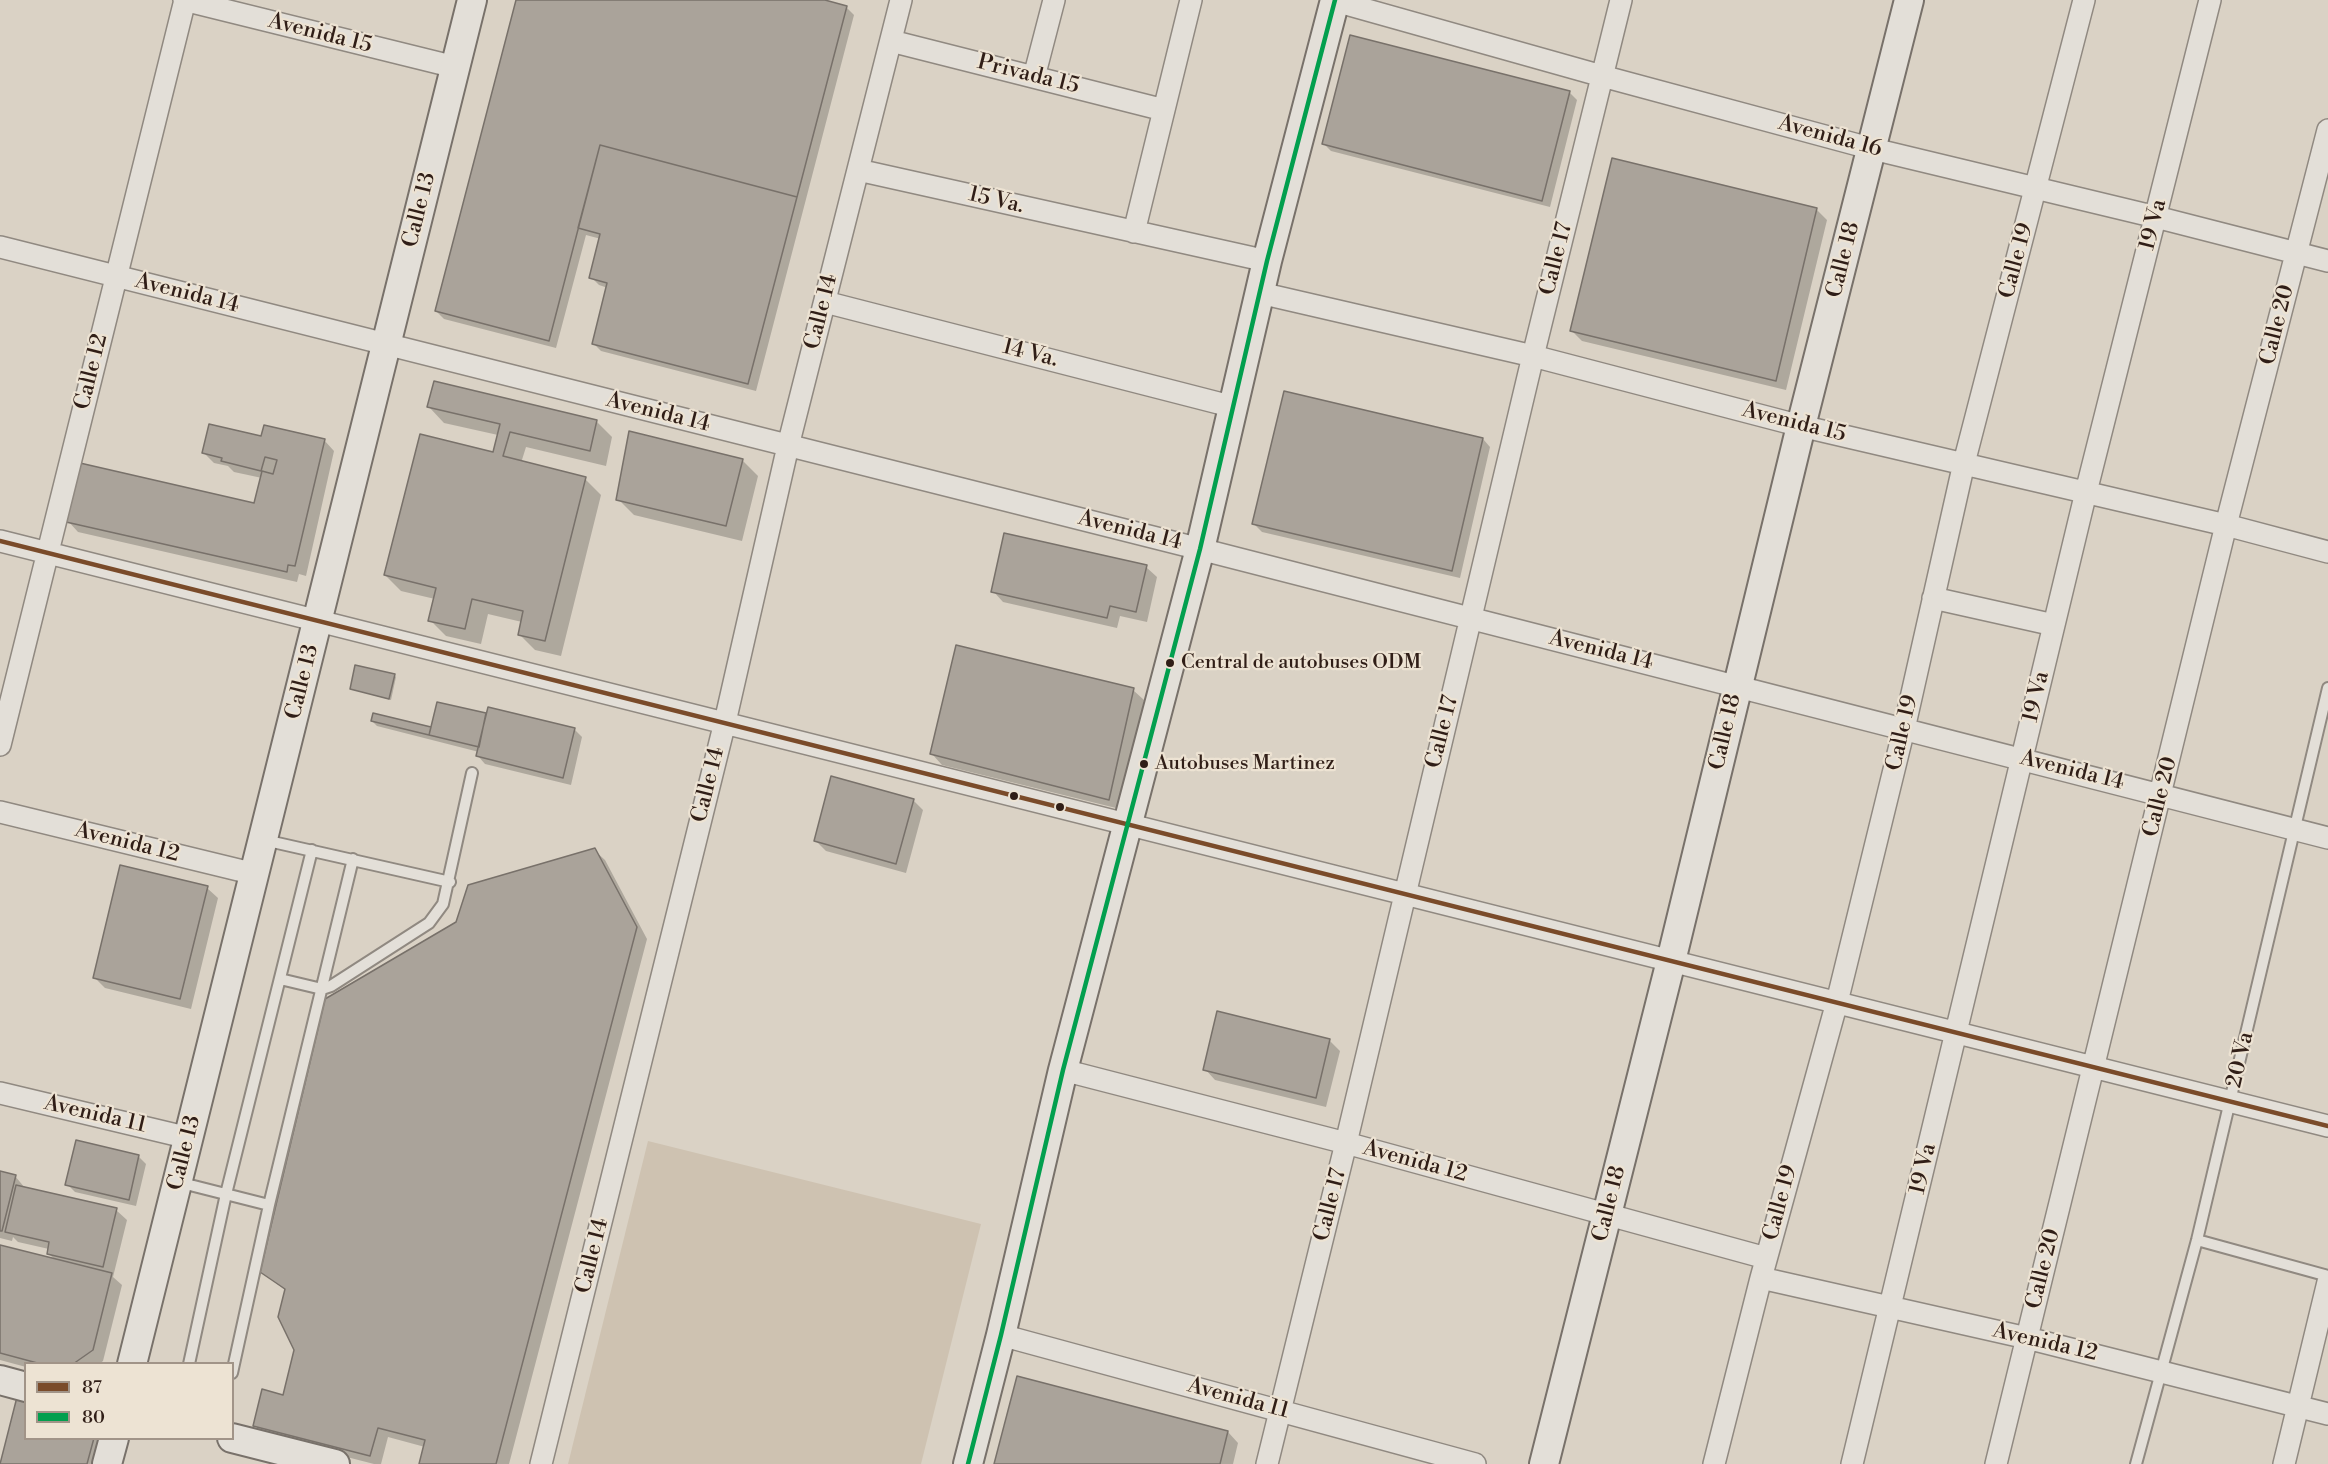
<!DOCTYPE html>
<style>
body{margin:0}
#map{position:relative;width:2328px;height:1464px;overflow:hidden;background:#dad2c5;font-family:"Libre Bodoni",serif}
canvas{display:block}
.legend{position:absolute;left:24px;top:1362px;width:210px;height:78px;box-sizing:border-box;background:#ede3d3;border:2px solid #a19488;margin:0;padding:8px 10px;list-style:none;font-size:18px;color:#301e17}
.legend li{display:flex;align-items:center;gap:12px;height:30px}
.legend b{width:30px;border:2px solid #a19488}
</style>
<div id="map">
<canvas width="2328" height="1464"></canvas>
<ul class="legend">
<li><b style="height:8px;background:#7a4b2a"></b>87</li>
<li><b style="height:8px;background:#029f4e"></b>80</li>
</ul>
</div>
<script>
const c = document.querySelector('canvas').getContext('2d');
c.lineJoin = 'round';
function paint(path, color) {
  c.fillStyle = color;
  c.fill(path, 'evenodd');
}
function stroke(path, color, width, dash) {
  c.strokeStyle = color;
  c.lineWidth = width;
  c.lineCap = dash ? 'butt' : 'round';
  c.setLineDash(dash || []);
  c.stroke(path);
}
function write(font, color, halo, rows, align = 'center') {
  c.font = font + ' "Libre Bodoni",serif';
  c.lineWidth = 4.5;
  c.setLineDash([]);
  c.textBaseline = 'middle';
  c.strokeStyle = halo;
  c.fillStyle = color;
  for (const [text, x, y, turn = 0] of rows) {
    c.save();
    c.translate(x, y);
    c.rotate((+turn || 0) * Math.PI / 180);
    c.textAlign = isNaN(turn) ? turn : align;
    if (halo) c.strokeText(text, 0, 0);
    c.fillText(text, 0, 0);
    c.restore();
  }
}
paint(new Path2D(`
 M648,1141L981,1224L921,1464H568Z`), '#cec2b1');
paint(new Path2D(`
 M518,0H819L846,7L854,15L756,391L601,351L593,343L608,288L599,285L591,277L601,239L586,235L556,348L444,319L436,311Z
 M1569,92L1577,100L1550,207L1331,151L1324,144Z
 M1816,209L1827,220L1786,390L1582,341L1572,331Z
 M429,407L596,421L612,437L606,466L526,447L521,463L585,479L601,495L561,656L535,650L519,634L522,622L488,614L481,644L446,636L430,620L435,599L401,591L385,575L494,454L498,435L444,423Z
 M262,438L324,440L334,451L306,576L299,574L297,582L78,532L68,521L256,505L262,478L234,472L228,466L214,463L204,453Z
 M1483,439L1490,447L1460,578L1262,532L1254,524Z
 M742,460L758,476L742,541L634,515L618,499Z
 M1146,567L1157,577L1147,622L1120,616L1117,628L1003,602L993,591Z
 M394,675L396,677L391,700L351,689Z
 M1133,690L1144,700L1120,809L942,765L932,754Z
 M438,704L487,715L574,729L582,737L571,785L485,764L478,756L479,752L377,726L372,721L432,729Z
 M913,800L923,810L906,873L826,851L816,841Z
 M594,850L605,860L647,939L509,1464H421L425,1447L388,1437L381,1464H374L265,1436L255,1425L284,1396L296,1349L286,1291L261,1271Z
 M207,888L218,898L191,1009L105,988L94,977Z
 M1329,1040L1340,1051L1326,1107L1215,1080L1205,1069Z
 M138,1156L146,1164L136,1206L75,1192L67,1184Z
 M0,1172L15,1176L25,1188L116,1210L127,1220L113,1277L122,1285L103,1361L99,1364H26V1367L0,1360V1247L56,1261L48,1253L49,1249L18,1242L13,1237L12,1241L0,1238Z
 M1228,1432L1238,1443L1233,1464H996Z
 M26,1438H108L100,1464H1Z`), '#0003');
const building = new Path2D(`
 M516,0H825L847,6L797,197L600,145L549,341L435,311Z
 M1350,35L1570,91L1542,201L1322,144Z
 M600,145L797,197L748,384L592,344L607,283L589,278L600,234L578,228Z
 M1612,158L1817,208L1776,381L1570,331Z
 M434,381L597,420L590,451L510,432L503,456L586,477L545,641L518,635L523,611L472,599L465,629L428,621L436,588L384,575L420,434L493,452L500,424L427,407Z
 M1284,391L1483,438L1452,571L1252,524Z
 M209,424L261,436L264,425L325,439L295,566L288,565L287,572L66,522L80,463L254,503L262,471L273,474L277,460L265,457L261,471L221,461L222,458L202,453Z
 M629,431L743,459L726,526L616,500Z
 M1004,533L1147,565L1136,612L1110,606L1107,618L991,592Z
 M956,645L1134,688L1109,800L930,754Z
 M355,665L395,674L389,699L350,689Z
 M437,702L486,713L479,747L429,735Z
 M488,707L575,728L563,778L476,756Z
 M373,713L431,727L429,735L371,721Z
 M831,776L914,799L896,864L814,841Z
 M595,848L637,927L496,1464H419L425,1440L378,1428L370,1456L253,1426L262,1389L283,1395L294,1350L278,1317L285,1289L260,1272L325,999L456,922L468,885Z
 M120,865L208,886L180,999L93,978Z
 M1217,1011L1330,1039L1316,1098L1203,1070Z
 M76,1140L139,1155L129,1200L65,1185Z
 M0,1171L16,1175L2,1231H0Z
 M16,1185L117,1208L103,1267L47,1254L49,1242L5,1232Z
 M0,1245L112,1273L93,1350L73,1364H41L0,1353Z
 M1017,1376L1228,1431L1220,1464H994Z
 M17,1397L26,1399V1438H94L87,1464H0Z`);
paint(building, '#aaa39a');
stroke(building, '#78716a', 1.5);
const lane = new Path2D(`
 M264,840L450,882
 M280,979L322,989L331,986L429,923L443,904L472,773
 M178,1182L269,1205
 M2197,1240L2328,1276
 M189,1364L226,1194L312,850
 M232,1373L269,1205L353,859
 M2136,1464L2197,1240L2328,688`);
const street = new Path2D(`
 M184,0L455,67
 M1335,1L1602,76L1873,149L2156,217L2328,261
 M891,41L1164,110
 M1034,77L1054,0
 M858,170L1267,261
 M1134,232L1191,0
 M0,247L1200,549L2328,838
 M1260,293L1533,356L1801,426L2226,525L2328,552
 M825,302L1234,407
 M0,541L2328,1126
 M1933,598L2054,625
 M0,745L185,0
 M0,812L255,874
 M1063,1070L1346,1143L1766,1258
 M0,1093L189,1138
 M1761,1278L2027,1338L2328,1414
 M1001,1335L1475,1464
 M541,1464L725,722L788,446L901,0
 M1267,1464L1346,1143L1533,356L1621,0
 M1714,1464L1761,1278L1837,1002L1904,729L1964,463L2084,0
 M1852,1464L2086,492L2210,0
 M1996,1464L2226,525L2328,130
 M2284,1464L2328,1282`);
const secondary = new Path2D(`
 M132,1364L472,0
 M0,1380L26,1387
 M232,1438L335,1464
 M107,1464L114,1438
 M968,1464L1001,1335L1063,1070L1200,549L1267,261L1335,0
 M1544,1464L1671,961L1801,426L1909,0`);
stroke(lane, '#908981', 14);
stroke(street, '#908981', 24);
stroke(secondary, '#78716a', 32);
stroke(lane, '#e3dfd8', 10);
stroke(street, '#e3dfd8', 21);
stroke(secondary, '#e3dfd8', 28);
stroke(new Path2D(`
 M0,541L2328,1126`), '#7a4b2a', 4.5);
stroke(new Path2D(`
 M968,1464L1001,1335L1063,1070L1200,549L1267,261L1335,0`), '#029f4e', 4.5);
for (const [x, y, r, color] of [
 [1170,663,5,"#301e17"],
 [1144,764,5,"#301e17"],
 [1014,796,5,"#301e17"],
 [1060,807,5,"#301e17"]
]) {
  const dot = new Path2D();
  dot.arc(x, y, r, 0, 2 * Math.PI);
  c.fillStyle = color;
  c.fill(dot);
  stroke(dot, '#ede3d3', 2);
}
write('20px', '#301e17', '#ede3d3', [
 ["Central de autobuses ODM",1181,663],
 ["Autobuses Martinez",1155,764]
], 'left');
write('22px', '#301e17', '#ede3d3', [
 ["Avenida 15",320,34,14],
 ["Privada 15",1028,75,14],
 ["Avenida 16",1830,137,15],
 ["15 Va.",996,201,13],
 ["Calle 13",420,210,-76],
 ["19 Va",2154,225,-76],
 ["Calle 17",1557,259,-76],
 ["Calle 18",1844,260,-76],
 ["Calle 19",2017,261,-75],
 ["Avenida 14",187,294,14],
 ["Calle 14",822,312,-76],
 ["Calle 20",2278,325,-76],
 ["14 Va.",1030,354,14],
 ["Calle 12",92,372,-76],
 ["Avenida 14",658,413,14],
 ["Avenida 15",1794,423,14],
 ["Avenida 14",1130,531,14],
 ["Avenida 14",1601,651,14],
 ["Calle 13",303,682,-76],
 ["19 Va",2037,697,-77],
 ["Calle 17",1443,732,-76],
 ["Calle 18",1726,732,-77],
 ["Calle 19",1903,733,-77],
 ["Avenida 14",2072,771,14],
 ["Calle 14",709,785,-76],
 ["Calle 20",2161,797,-76],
 ["Avenida 12",127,843,14],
 ["20 Va",2241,1060,-77],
 ["Avenida 11",95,1115,13],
 ["Calle 13",185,1153,-76],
 ["Avenida 12",1415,1162,15],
 ["19 Va",1924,1169,-77],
 ["Calle 19",1781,1203,-75],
 ["Calle 18",1610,1204,-76],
 ["Calle 17",1331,1205,-76],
 ["Calle 14",593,1256,-76],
 ["Calle 20",2044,1269,-76],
 ["Avenida 12",2045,1343,13],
 ["Avenida 11",1238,1399,15]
]);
</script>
